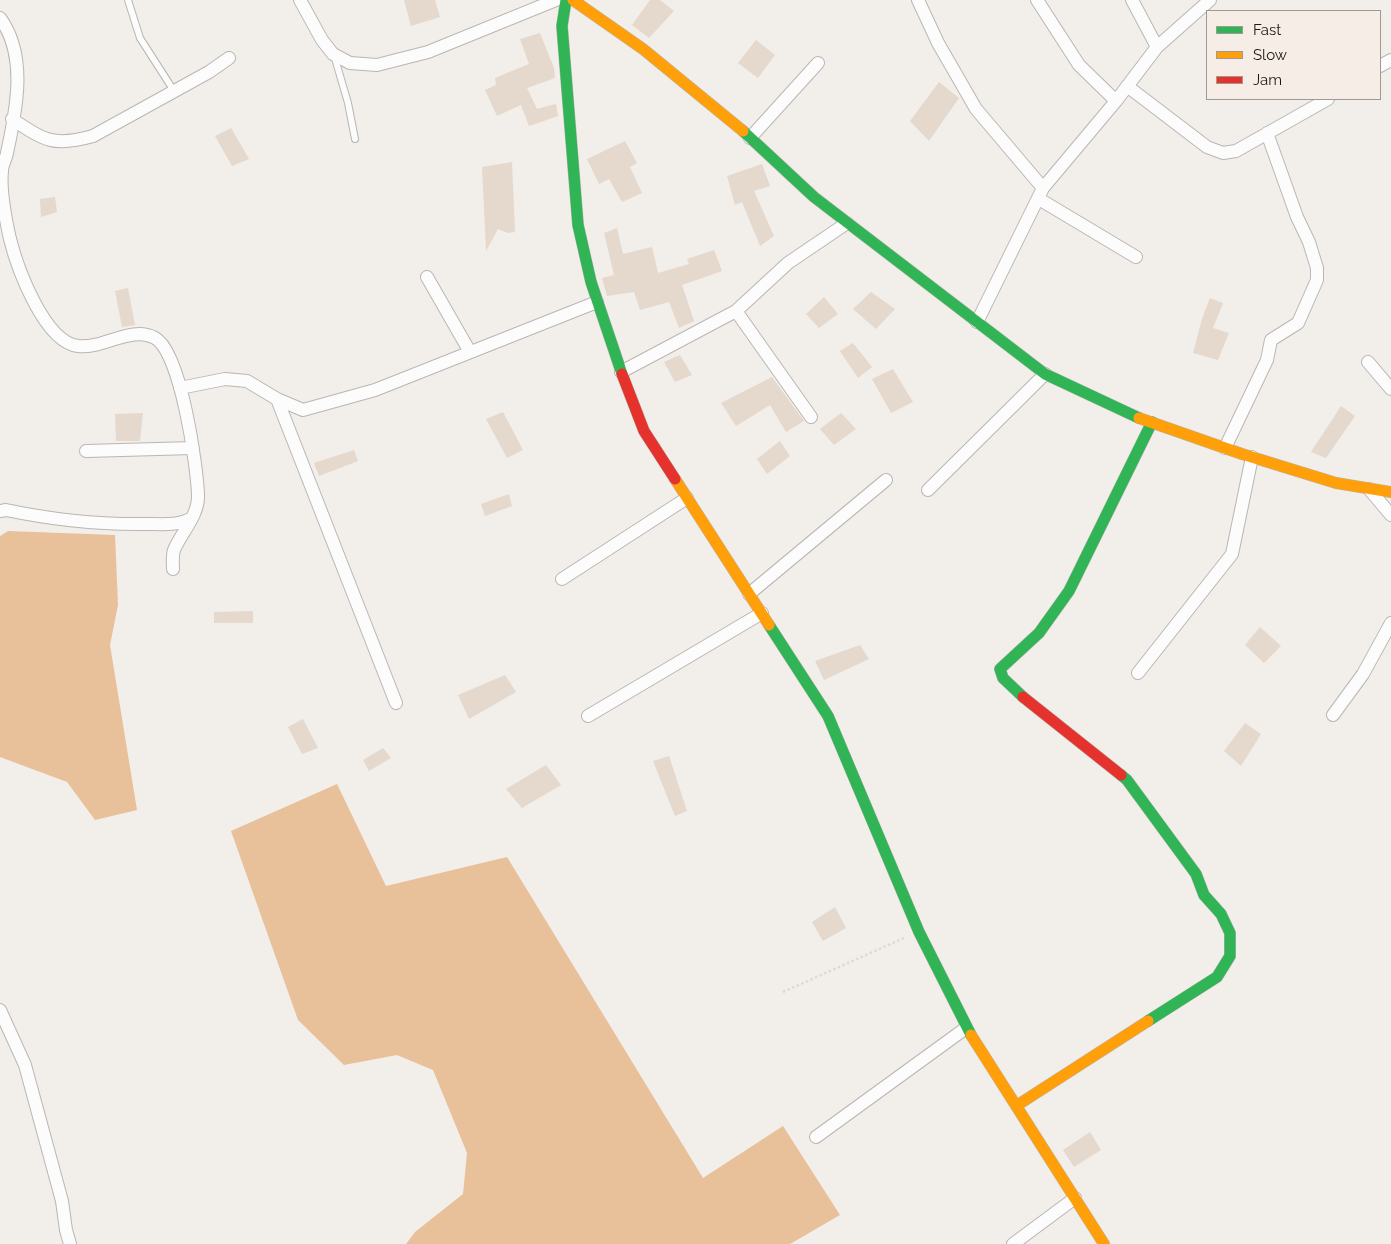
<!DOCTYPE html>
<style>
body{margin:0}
#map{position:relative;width:1391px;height:1244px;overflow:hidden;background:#f2eeea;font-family:Raleway,sans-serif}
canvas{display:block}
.legend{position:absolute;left:1206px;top:10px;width:175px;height:90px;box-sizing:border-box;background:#f6eee6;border:1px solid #9f9993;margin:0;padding:6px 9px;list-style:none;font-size:15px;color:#1c1917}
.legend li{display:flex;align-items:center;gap:10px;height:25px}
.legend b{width:25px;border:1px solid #9f9993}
</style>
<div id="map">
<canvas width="1391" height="1244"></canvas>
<ul class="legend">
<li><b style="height:6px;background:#30b455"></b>Fast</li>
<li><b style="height:6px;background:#ff9f0a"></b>Slow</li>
<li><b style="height:6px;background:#e5322d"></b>Jam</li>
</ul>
</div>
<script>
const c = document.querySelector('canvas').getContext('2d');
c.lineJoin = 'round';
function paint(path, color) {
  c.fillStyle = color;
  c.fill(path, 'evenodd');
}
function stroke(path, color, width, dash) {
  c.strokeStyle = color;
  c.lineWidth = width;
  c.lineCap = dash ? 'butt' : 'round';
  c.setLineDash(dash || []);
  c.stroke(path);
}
paint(new Path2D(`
 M8,531L115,535L118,605L110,645L137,810L95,820L67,782L0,757V536Z
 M337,784L386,886L507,857L703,1178L783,1126L840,1215L790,1244H406L415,1232L463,1194L467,1153L433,1070L397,1055L344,1065L298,1020L231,831Z`), '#e8c09a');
paint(new Path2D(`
 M404,0H435L440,17L411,26Z
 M650,0H660L674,11L649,38L632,25Z
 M540,33L554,68L555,78L527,88L537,109L556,104L558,116L529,126L521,105L497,116L485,90L496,85L495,78L529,64L520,39Z
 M756,40L775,55L758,78L738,63Z
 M939,82L959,98L929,141L910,121Z
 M231,128L249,159L232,166L215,136Z
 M625,141L637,163L630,167L642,193L622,202L609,179L599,184L587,159Z
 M512,162L515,232L508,233L498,229L486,251L482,167Z
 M762,164L770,186L754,191L774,236L760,246L742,202L735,205L727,176Z
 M55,197L57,212L41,217L40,199Z
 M617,228L623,254L652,247L658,273L689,264L687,259L714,250L722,271L682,285L694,321L679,328L669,302L640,310L634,292L607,296L602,278L614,275L604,233Z
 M128,288L135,325L122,327L115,291Z
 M871,292L895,309L876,329L853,309Z
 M824,297L838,314L819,328L806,314Z
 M1210,298L1223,303L1213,328L1229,333L1218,360L1193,353L1202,319Z
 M853,343L872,367L858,378L840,351Z
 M680,355L692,375L675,382L664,362Z
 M893,369L913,402L891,413L872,379Z
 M772,377L804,421L786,432L770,405L736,426L721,403Z
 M1341,406L1355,416L1326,458L1311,452Z
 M503,412L523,450L507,458L486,419Z
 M143,413L140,441H116L115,414Z
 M841,413L856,429L834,445L820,429Z
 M780,441L790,456L767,474L757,459Z
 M354,450L358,461L319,476L314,463Z
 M509,494L512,506L485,516L481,504Z
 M253,611V623H214V612Z
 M1260,627L1281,646L1264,663L1245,645Z
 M860,645L869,659L824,680L815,661Z
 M505,675L516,692L469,719L458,695Z
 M303,719L318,748L302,754L288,727Z
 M1245,723L1261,734L1241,766L1224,751Z
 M383,748L391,758L369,771L363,760Z
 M669,756L687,811L675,816L653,761Z
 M546,765L561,785L522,808L506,789Z
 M835,907L846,928L823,941L812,922Z
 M1090,1132L1101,1150L1074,1167L1063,1150Z`), '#e5d8cc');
const lane = new Path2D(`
 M128,0L140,38L174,91
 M334,55L348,103L355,139`);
const street = new Path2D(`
 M300,0L322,40L333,54L350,63L377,65L428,52L556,0
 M918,0L938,43L976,109L1043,188
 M1037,0L1079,65L1116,101
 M1132,0L1157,47
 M0,18C28,56 16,111 7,153C6,159 2,165 2,171C0,189 6,221 10,239C17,267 44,342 78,346C104,349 131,325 155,338C181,352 197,466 198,495C199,515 181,533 174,550C172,556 173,563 173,569
 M1380,66L1391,60
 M1127,86L1207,147L1223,153L1236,151L1328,99
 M12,119C45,141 54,147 93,136L209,72L229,58
 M750,138L818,63
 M1039,199L1136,257
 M427,277L470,352
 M736,311L811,417
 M977,322L1043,188L1116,101L1157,47L1210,0
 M1368,362L1391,389
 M621,372L736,311L788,263L847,223
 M180,388L225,379L247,381L277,399L303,410L375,390L597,302
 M277,399L396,703
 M1225,448L1267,360L1271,340L1298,323L1317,280V268L1309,242L1297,217L1267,133
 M86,451L193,448
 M1369,489L1391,515
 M928,490L1045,374
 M0,511L6,510C54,520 98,525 147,524C163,524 178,526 192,518
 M562,579L687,498
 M749,594L886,480
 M1138,673L1232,554L1252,457
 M1333,715L1363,674L1391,623
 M588,716L762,613
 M0,1010L25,1065L62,1201L66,1230L70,1244
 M816,1137L966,1028
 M1013,1244L1075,1198`);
const fast = new Path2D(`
 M566,0L562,26L578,225L591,282L622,374
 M743,131L814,197L1045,374L1139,418
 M769,625L828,716L919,932L971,1035
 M1023,697L1003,678L1000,669L1039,633L1069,591L1152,422
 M1121,775L1127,780L1196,874L1204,895L1221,914L1230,933V956L1217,977L1148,1021`);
const slow = new Path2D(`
 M573,0L643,49L743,131
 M1139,418L1242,454L1336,483L1391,492
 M675,479L769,625
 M971,1035L1104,1244
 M1016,1106L1148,1021`);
const jam = new Path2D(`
 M622,374L644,431L675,479
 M1023,697L1121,775`);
stroke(lane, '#b9b6b3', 8);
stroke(street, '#b9b6b3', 14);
stroke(fast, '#b9b6b3', 12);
stroke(slow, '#b9b6b3', 12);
stroke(jam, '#b9b6b3', 12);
stroke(new Path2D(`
 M783,992L904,938`), '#dbdad8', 2.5, [2.5, 2.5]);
stroke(lane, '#fdfcfc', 6);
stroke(street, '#fdfcfc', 12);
stroke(fast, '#30b455', 11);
stroke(slow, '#ff9f0a', 11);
stroke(jam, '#e5322d', 11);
</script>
